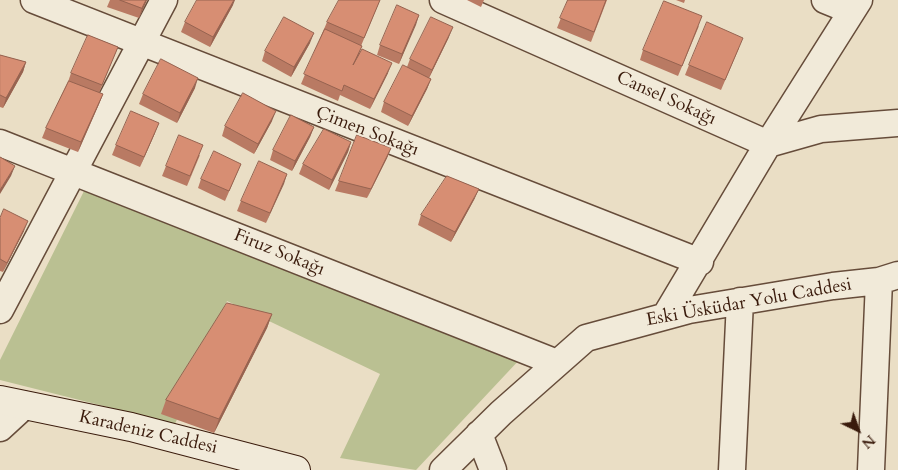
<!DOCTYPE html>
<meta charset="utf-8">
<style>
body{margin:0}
#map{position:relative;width:898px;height:470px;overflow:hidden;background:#eadec5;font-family:Cardo,serif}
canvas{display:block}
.north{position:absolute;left:833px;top:405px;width:50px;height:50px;-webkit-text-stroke:4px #f1ead9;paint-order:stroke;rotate:138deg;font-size:14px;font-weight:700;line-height:20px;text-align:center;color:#3a1b0c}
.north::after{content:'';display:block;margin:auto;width:18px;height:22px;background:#3a1b0c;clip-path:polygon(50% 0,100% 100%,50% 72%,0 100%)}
</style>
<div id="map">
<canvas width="898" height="470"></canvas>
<div class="north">N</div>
</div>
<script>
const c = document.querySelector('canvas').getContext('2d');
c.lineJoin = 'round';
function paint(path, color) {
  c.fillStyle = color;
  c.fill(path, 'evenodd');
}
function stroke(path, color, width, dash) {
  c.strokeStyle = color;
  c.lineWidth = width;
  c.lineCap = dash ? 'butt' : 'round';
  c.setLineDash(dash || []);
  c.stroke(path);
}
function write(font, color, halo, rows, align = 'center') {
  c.font = font + ' Cardo,serif';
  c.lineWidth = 4;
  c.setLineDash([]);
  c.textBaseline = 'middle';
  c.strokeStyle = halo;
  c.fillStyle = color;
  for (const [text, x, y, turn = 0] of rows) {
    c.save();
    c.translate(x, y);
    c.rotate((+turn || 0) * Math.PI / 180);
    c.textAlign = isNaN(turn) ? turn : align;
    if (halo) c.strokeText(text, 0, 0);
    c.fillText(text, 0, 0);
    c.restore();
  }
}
paint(new Path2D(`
 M84,191L521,358L416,470L340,458L380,374L227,301L175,424L0,380V360Z`), '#bac092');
const street = new Path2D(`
 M34,0L700,262
 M443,0L768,144L821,129L898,123
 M825,0L852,11
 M0,143L557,363
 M0,310L164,0
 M666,315L768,144L859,0
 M0,428L25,405
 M479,434L493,470
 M443,470L501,413L586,338L689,310L833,286L879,281L898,275
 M732,470L740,301
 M871,470L879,281`);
const secondary = new Path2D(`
 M0,400L131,427L296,470`);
stroke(street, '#664c3a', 29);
stroke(secondary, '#3a1b0c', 30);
stroke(street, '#f1ead9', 26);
stroke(secondary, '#f1ead9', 28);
paint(new Path2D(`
 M110,0H147L139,18L107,7Z
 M380,0L361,46H362L359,54L388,73L370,109L340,95L338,101L301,84L327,22Z
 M467,0H484L481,7Z
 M568,0H607L591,42L557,28Z
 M676,0H685L684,3Z
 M233,5L210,47L181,32L185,22Z
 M419,15L399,64L377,55L380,45Z
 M699,26L678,76L640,60L643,50Z
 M449,37L429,78L431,79L427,89L408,126L381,112L384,102L407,67L410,59Z
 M310,43L291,77L262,61L265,51Z
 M118,47L99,93L103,94L99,104L78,152L42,138L46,128L68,82L71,73Z
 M739,48L721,90L685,75L689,65Z
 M0,55L26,62L23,72L3,108L0,107Z
 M195,88L177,123L139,104L143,94Z
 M272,121L254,154L222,136L225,126Z
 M314,127L310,137L292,171L270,160L273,150Z
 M155,133L140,167L112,155L116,145Z
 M351,142L348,152L329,190L299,174L303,164Z
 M391,148L387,158L367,198L335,191L339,181Z
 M200,155L187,186L162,176L166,166Z
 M241,164L225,201L198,188L201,179Z
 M287,174L266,223L237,211L241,201Z
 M475,198L451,242L418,225L421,215Z
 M0,218L24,231L3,272L0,271Z
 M272,314L267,328L214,433L161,414L166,400Z`), '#b97a63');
paint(new Path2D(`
 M146,0H147L139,18L142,8Z
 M234,0H235L233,5L210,47L213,37Z
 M419,15L416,25L399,64L402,54Z
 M453,27L449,37L428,80L432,70Z
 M314,33L310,43L291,77L294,67Z
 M26,62L23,72L3,108L6,98Z
 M392,63L388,73L370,109L374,99Z
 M198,78L195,88L177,123L180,113Z
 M431,79L427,89L408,126L412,116Z
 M103,94L99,104L78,152L81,142Z
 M276,111L272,121L254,154L258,144Z
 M159,123L155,133L140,167L144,157Z
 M314,127L310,137L292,171L295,161Z
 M351,142L348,152L329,190L332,180Z
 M391,148L387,158L367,198L371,189Z
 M15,166L11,176L0,194V190Z
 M287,174L284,184L266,223L270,213Z
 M479,189L475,198L451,242L455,232Z
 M28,221L24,231L3,272L7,263Z
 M272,314L267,328L214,433L219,419Z`), '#966350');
const building = new Path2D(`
 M120,0H146L142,8Z
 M197,0H234L213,37L185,22Z
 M339,0H380L364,38L327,22Z
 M568,0H606L594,32L560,18Z
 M664,1L702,16L682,66L643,50Z
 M397,5L419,15L402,54L380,45Z
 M284,17L314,33L294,67L265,51Z
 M431,17L453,27L432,70L410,59Z
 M707,22L743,38L725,80L689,65Z
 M325,29L362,46L353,65L362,49L392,63L374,99L344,85L342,91L304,74Z
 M88,35L118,47L102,85L71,73Z
 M0,55L26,62L6,98L0,95Z
 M161,59L198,78L180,113L143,94Z
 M403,65L431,79L412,116L384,102Z
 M69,81L103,94L81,142L46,128Z
 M243,93L276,111L258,144L225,126Z
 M131,111L159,123L144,157L116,145Z
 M291,115L314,127L295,161L273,150Z
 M324,129L351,142L332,180L303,164Z
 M179,135L203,145L190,176L166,166Z
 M357,135L391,148L371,189L339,181Z
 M214,151L241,164L229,191L201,179Z
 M0,157L15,166L0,190Z
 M259,161L287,174L270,213L241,201Z
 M447,176L479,189L455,232L421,215Z
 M4,209L28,221L7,263L0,259V218Z
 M227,303L272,314L219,419L166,400Z`);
paint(building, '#d78e73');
stroke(building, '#966350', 1);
write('18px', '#3a1b0c', '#f1ead9', [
 ["Cansel Sokağı",666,99,24],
 ["Çimen Sokağı",367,132,21],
 ["Firuz Sokağı",279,253,22],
 ["Eski Üsküdar Yolu Caddesi",749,303,-10],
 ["Karadeniz Caddesi",148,433,13]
]);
</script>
